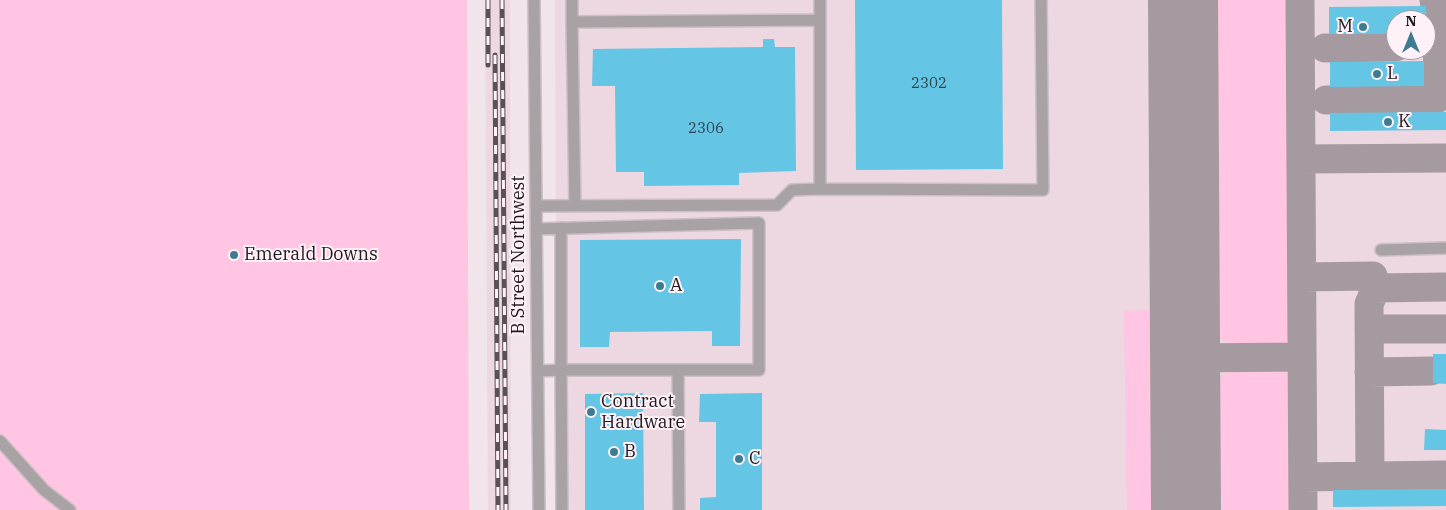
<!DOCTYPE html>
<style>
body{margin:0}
#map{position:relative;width:1446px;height:510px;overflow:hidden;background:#f2e4eb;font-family:"IBM Plex Serif",serif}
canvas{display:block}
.north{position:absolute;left:1386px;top:10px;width:50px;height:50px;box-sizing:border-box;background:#fef2f8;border:1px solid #a59ca0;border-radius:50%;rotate:0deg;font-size:14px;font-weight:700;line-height:20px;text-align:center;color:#1f1a1d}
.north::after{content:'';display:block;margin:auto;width:18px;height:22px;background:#3d7c90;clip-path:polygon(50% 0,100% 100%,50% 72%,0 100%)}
</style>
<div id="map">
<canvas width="1446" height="510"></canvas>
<div class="north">N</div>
</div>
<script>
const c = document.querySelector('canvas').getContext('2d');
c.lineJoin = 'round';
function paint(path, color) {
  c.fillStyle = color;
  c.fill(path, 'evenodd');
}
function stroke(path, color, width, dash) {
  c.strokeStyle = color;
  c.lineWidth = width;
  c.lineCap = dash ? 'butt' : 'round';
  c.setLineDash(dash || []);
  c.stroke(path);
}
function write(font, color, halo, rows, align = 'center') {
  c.font = font + ' "IBM Plex Serif",serif';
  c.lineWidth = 4;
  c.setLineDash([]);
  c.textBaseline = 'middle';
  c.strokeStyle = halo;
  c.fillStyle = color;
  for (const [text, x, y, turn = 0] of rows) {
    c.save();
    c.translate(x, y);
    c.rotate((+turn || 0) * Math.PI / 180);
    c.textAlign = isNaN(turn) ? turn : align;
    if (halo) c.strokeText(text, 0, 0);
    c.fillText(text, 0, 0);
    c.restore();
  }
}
paint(new Path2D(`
 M485,0H510L511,510H488Z
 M555,0H1446V510H557ZM1396,20H1426V50H1396Z`), '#edd7e1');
paint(new Path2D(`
 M0,0H467L469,510H0Z
 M1203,0H1290L1291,120L1295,260L1294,325L1287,343L1263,348L1233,345L1216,336L1206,321Z
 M1168,309L1171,369L1170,510H1127L1124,311Z
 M1247,367H1277L1291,375L1293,510H1207L1206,404L1213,384L1223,374Z`), '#ffc5e2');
stroke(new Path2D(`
 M1300,0L1303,510
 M1325,48L1396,47
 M1326,100L1438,98L1437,14L1434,0
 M1301,159L1446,158
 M1302,277L1373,276V295L1369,304L1370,476
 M1373,288L1446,287
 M1369,329H1446
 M1185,358L1302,357
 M1369,372L1431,371
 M1303,477L1446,475`), '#a59aa0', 29);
stroke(new Path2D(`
 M1183,0L1186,510`), '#a59aa0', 70);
paint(new Path2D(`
 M855,0H1002L1003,169L856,170Z
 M1426,6V20H1396V34H1329V7Z
 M763,39H774L775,47H795L796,171L739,173V185L644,186V172H616L615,86H592L593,49L763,47Z
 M1424,61V86L1330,87V62Z
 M1446,112V130L1330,131V113Z
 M741,239L740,346H712V331L610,332L609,347H580V240Z
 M1433,354H1446V384L1433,383Z
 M643,393L644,510H585V394Z
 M762,393V510H700V498L716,497V422H699L700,394Z
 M1425,429L1446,430V450H1424Z
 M1446,489V506L1333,507V490Z`), '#65c5e4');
const minor = new Path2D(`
 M534,0L539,510
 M820,0V189L1043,190L1041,0
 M572,22V0
 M536,206L777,205L792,190L820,189
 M575,206L572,22L820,20
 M536,229L759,223V370H678L679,510
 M1381,250L1446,248
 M538,371L561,370V228
 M0,441L44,490L70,510
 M562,510L561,370H678`);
stroke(minor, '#ccc0c6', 14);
stroke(minor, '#a8a2a5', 11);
const rail = new Path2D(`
 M488,0V65
 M502,0L506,510
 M495,55L498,510`);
stroke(rail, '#585155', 5);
stroke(rail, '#fef2f8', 3, [9]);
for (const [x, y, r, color] of [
 [1363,27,5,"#3d7c90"],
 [1377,74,5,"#3d7c90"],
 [1388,122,5,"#3d7c90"],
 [234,255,5,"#3d7c90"],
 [660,286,5,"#3d7c90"],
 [591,412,5,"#3d7c90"],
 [614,452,5,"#3d7c90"],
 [739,459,5,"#3d7c90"]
]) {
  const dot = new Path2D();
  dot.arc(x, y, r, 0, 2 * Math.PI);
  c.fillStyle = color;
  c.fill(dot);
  stroke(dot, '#fef2f8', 2);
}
write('15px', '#30454f', null, [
 ["2302",929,84],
 ["2306",706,129]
]);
write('18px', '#1f1a1d', '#fef2f8', [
 ["M",1353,27,"right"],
 ["L",1387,74],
 ["K",1398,122],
 ["Emerald Downs",244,255],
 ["A",670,286],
 ["Contract",601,402],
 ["Hardware",601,423],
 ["B",624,452],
 ["C",749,459]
], 'left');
write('18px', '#1f1a1d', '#fef2f8', [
 ["B Street Northwest",519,255,-90]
]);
</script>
